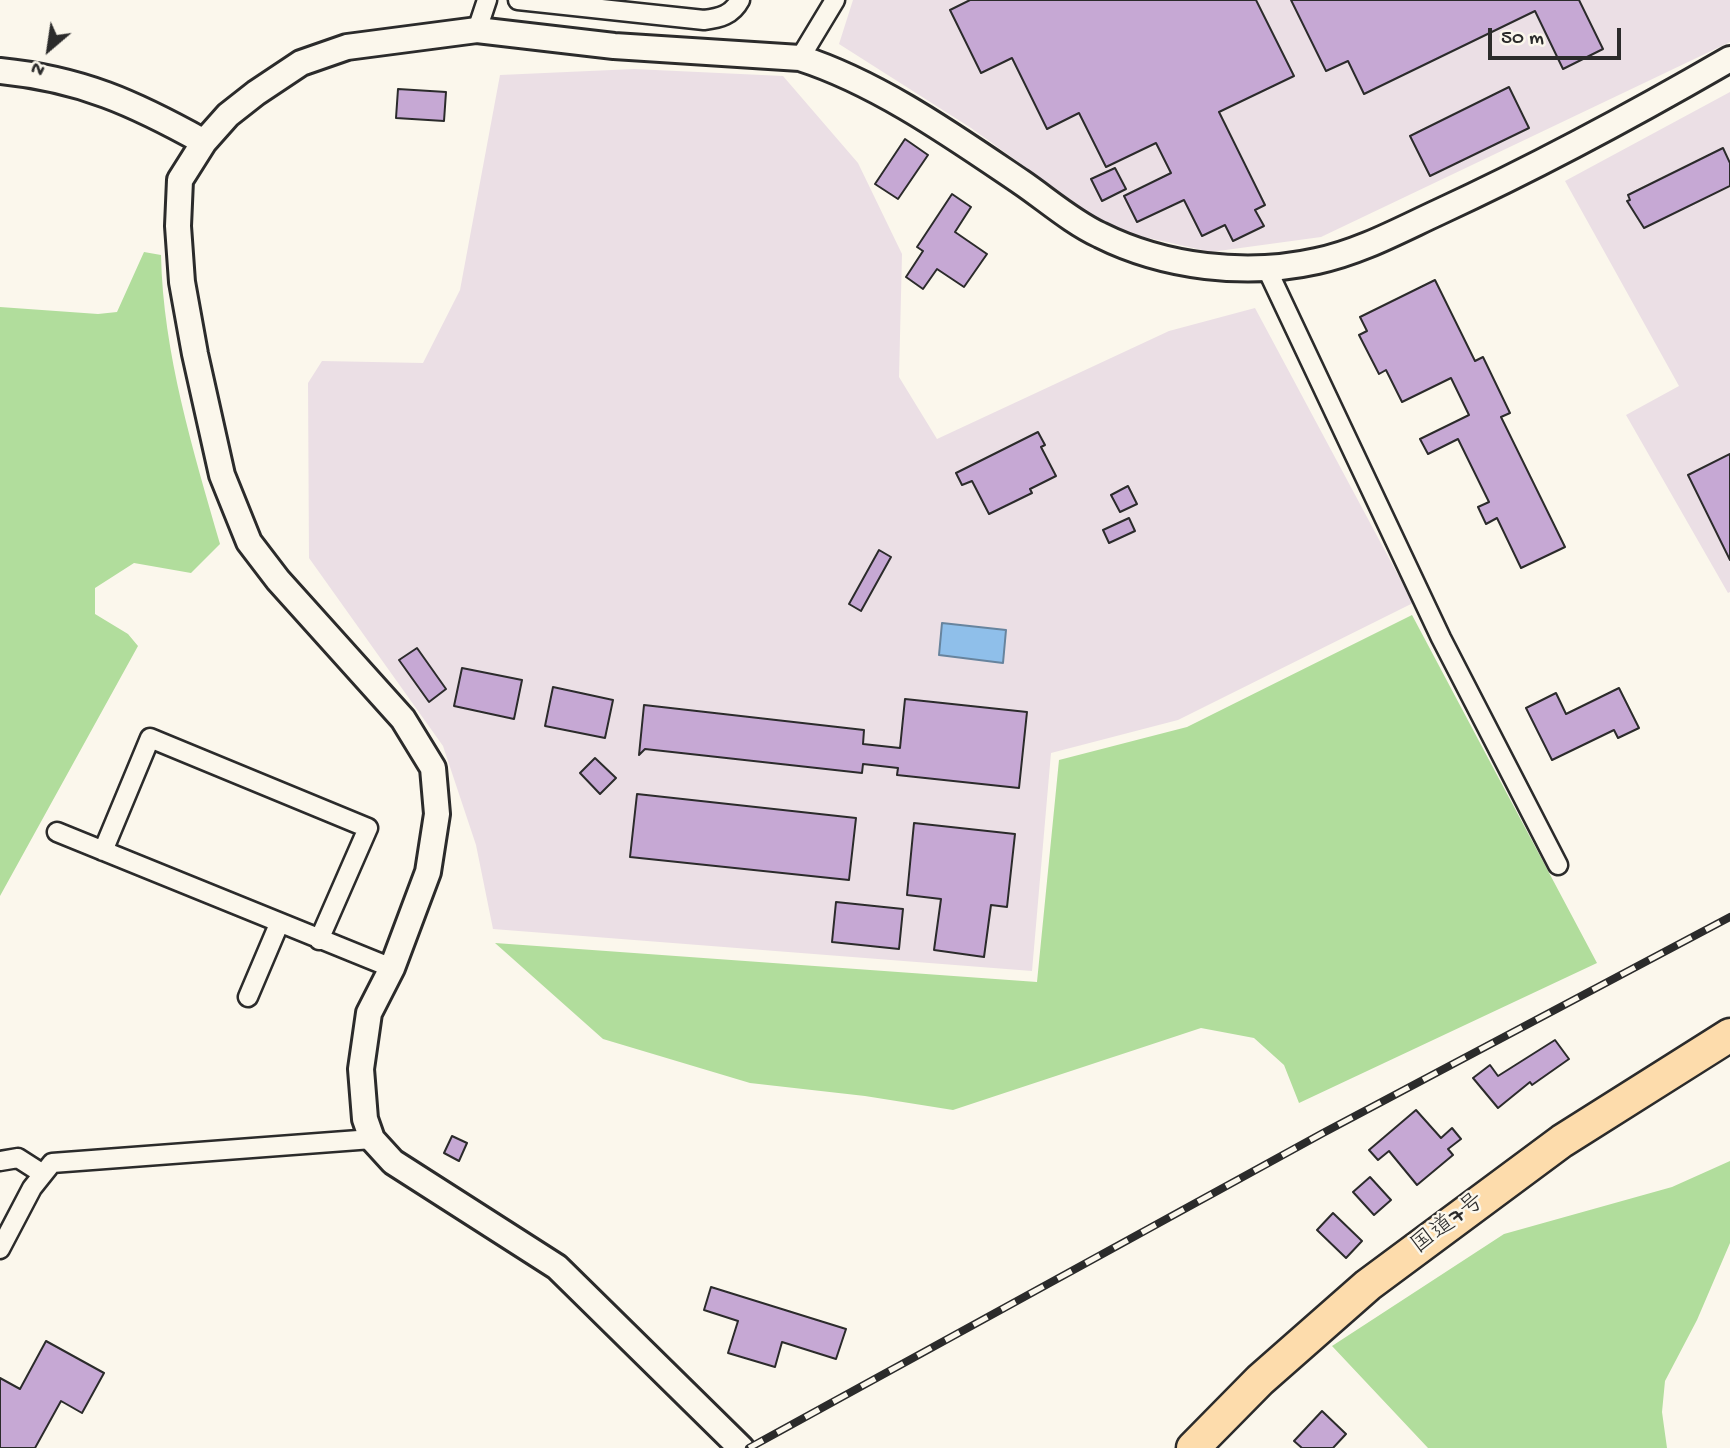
<!DOCTYPE html>
<meta charset="utf-8">
<style>
body{margin:0}
#map{position:relative;width:1730px;height:1448px;overflow:hidden;background:#fbf7ec;font-family:"Gochi Hand",sans-serif}
canvas{display:block}
.north{position:absolute;left:14px;top:14px;width:70px;height:70px;-webkit-text-stroke:5px #fbf7ec;paint-order:stroke;rotate:209deg;font-size:19px;font-weight:700;line-height:28px;text-align:center;color:#2b2b2b}
.north::after{content:'';display:block;margin:auto;width:24px;height:32px;background:#2b2b2b;clip-path:polygon(50% 0,100% 100%,50% 72%,0 100%)}
.scale{position:absolute;left:1488px;top:28px;width:133px;height:32px;box-sizing:border-box;border:4px solid #2b2b2b;border-top:0;padding-left:9px;font-size:21px;line-height:24px;white-space:nowrap;color:#2b2b2b;-webkit-text-stroke:5px #fbf7ec;paint-order:stroke}
</style>
<div id="map">
<canvas width="1730" height="1448"></canvas>
<div class="north">N</div>
<div class="scale">50 m</div>
</div>
<script>
const c = document.querySelector('canvas').getContext('2d');
c.lineJoin = 'round';
function paint(path, color) {
  c.fillStyle = color;
  c.fill(path, 'evenodd');
}
function stroke(path, color, width, dash) {
  c.strokeStyle = color;
  c.lineWidth = width;
  c.lineCap = dash ? 'butt' : 'round';
  c.setLineDash(dash || []);
  c.stroke(path);
}
function write(font, color, halo, rows, align = 'center') {
  c.font = font + ' "Gochi Hand","Klee One",sans-serif';
  c.lineWidth = 5;
  c.setLineDash([]);
  c.textBaseline = 'middle';
  c.strokeStyle = halo;
  c.fillStyle = color;
  for (const [text, x, y, turn = 0] of rows) {
    c.save();
    c.translate(x, y);
    c.rotate((+turn || 0) * Math.PI / 180);
    c.textAlign = isNaN(turn) ? turn : align;
    if (halo) c.strokeText(text, 0, 0);
    c.fillText(text, 0, 0);
    c.restore();
  }
}
paint(new Path2D(`
 M853,0H1730V42L1321,237L1211,252L1113,230L971,128L839,44Z
 M634,69L783,76L858,163L902,254L899,377L937,439L1169,331L1255,308L1413,603L1178,720L1051,753L1032,971L493,929L476,845L443,746L309,558L308,383L322,361L423,363L460,290L500,75Z
 M1730,92V592L1728,593L1626,415L1679,386L1565,181Z`), '#ebdfe5');
paint(new Path2D(`
 M144,252L161,255C163,353 193,450 220,544L191,573L134,563L95,588V614L128,634L138,646L0,896V307L98,314L117,312Z
 M1412,615L1597,963L1299,1103L1284,1065L1254,1038L1201,1028L953,1110L865,1096L750,1083L603,1039L495,943L1037,982L1059,760L1187,727Z
 M1730,1161V1243L1697,1320L1665,1381L1662,1412L1667,1448H1428L1332,1346L1504,1234L1672,1187Z`), '#b1dd9c');
const water = new Path2D(`
 M942,623L1006,630L1003,663L939,655Z`);
paint(water, '#8fbfea');
stroke(water, '#67849e', 2);
const building = new Path2D(`
 M970,0H1256L1294,76L1219,112L1265,205L1255,210L1264,226L1233,241L1225,225L1202,236L1184,200L1137,222L1124,196L1171,173L1156,143L1106,167L1079,113L1047,129L1012,58L981,73L950,10Z
 M1291,0H1579L1603,49L1563,69L1535,11L1364,94L1348,61L1326,71Z
 M1509,87L1529,128L1430,176L1410,136Z
 M398,89L446,92L444,121L396,118Z
 M905,139L928,155L898,199L875,184Z
 M1723,148L1730,163V186L1644,228L1627,201L1630,200L1628,195Z
 M1115,168L1126,189L1102,201L1091,179Z
 M952,194L971,207L955,232L987,254L964,287L937,269L923,289L906,277L923,251L917,247Z
 M1435,280L1475,361L1483,357L1510,413L1501,417L1565,547L1521,568L1497,518L1486,524L1478,507L1489,502L1458,439L1428,454L1420,439L1469,415L1451,378L1402,402L1386,370L1379,374L1359,335L1367,331L1360,317Z
 M1038,432L1045,445L1041,447L1056,476L1030,489L1032,493L989,514L972,481L962,485L956,473Z
 M1730,454V560L1688,475Z
 M1128,486L1137,504L1120,512L1111,495Z
 M1129,518L1135,531L1109,543L1103,530Z
 M879,550L891,557L861,611L849,604Z
 M417,648L446,689L429,702L399,660Z
 M462,668L522,680L514,719L454,706Z
 M553,687L613,700L605,738L545,726Z
 M1619,688L1639,728L1618,738L1614,730L1552,760L1526,708L1556,693L1566,714Z
 M905,699L1027,712L1019,788L897,775L898,768L863,764L862,773L645,749L639,755L644,705L864,730L863,744L900,748Z
 M595,758L616,778L600,794L580,773Z
 M637,794L856,818L849,880L630,857Z
 M914,823L1015,834L1007,907L991,905L984,957L934,950L941,899L907,895Z
 M836,902L903,909L899,949L832,942Z
 M1555,1040L1569,1059L1532,1085L1530,1082L1498,1108L1473,1078L1490,1065L1498,1076Z
 M1416,1110L1441,1138L1452,1128L1461,1139L1448,1149L1453,1155L1417,1185L1389,1151L1378,1160L1369,1150Z
 M452,1136L467,1143L459,1161L444,1153Z
 M1370,1177L1391,1200L1374,1215L1353,1192Z
 M1333,1213L1362,1241L1346,1258L1317,1230Z
 M711,1287L846,1329L836,1359L782,1342L775,1367L728,1353L738,1321L704,1310Z
 M46,1341L104,1373L82,1413L61,1401L35,1448H0V1378L20,1389Z
 M1322,1411L1346,1434L1333,1448H1302L1294,1441Z`);
paint(building, '#c6a8d4');
stroke(building, '#2b2b2b', 2);
const street = new Path2D(`
 M518,0L704,20C720,18 732,15 740,0
 M477,30L487,0
 M800,58L835,0
 M1266,267L1441,638L1558,865
 M57,832L392,968
 M103,851L150,738L368,828L319,940
 M248,997L279,924
 M0,1161L18,1158L43,1174
 M0,1249L32,1188L52,1163L372,1139`);
const secondary = new Path2D(`
 M0,71C81,79 134,103 204,142
 M741,1448L557,1267L393,1162L372,1139L365,1119L361,1069L369,1013L392,968L428,872L437,814L433,768L403,719L278,580L249,542L222,475L195,354L182,282L178,226L180,180L204,142L228,115L256,93L301,63L347,47L477,30L614,46L800,58C878,83 953,136 1021,182C1046,199 1072,222 1100,235C1164,267 1246,277 1317,261C1360,252 1400,230 1439,212C1539,166 1635,114 1730,59`);
const highway = new Path2D(`
 M1193,1448L1260,1380L1368,1285L1562,1141L1730,1035`);
stroke(street, '#2b2b2b', 23);
stroke(secondary, '#2b2b2b', 30);
stroke(highway, '#2b2b2b', 37);
stroke(street, '#fbf7ec', 18);
stroke(secondary, '#fbf7ec', 24);
stroke(highway, '#fddcac', 32);
const rail = new Path2D(`
 M749,1448L1323,1133L1730,917`);
stroke(rail, '#2b2b2b', 8);
stroke(rail, '#fbf7ec', 5, [16]);
write('24px', '#2b2b2b', '#fbf7ec', [
 ["国道7号",1449,1225,-37]
]);
</script>
